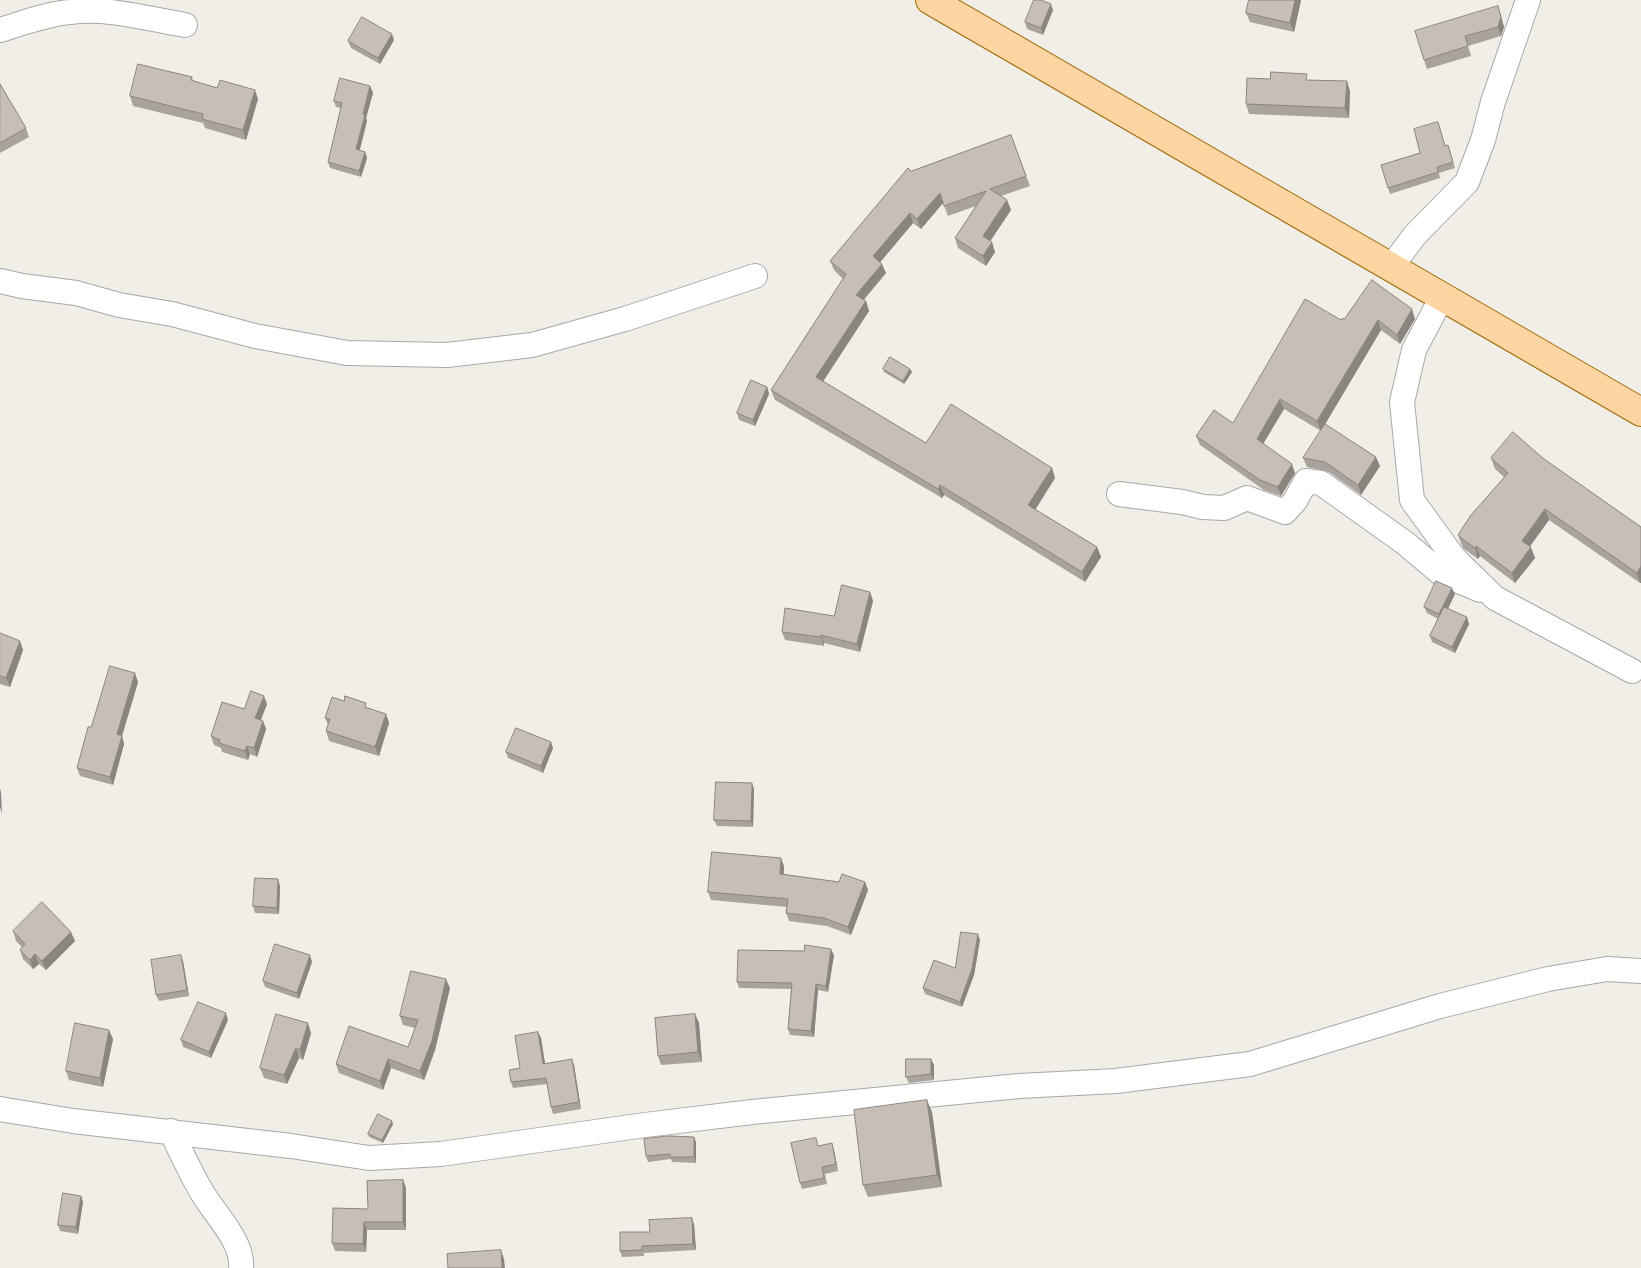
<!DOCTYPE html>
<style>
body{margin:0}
canvas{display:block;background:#f1eee8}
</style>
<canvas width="1641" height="1268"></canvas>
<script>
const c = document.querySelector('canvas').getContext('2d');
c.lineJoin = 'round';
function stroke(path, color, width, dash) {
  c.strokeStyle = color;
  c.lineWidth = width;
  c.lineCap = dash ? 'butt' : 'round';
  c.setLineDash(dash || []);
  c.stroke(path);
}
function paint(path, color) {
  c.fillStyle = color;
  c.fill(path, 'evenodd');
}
const minor = new Path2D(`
 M0,30C23,23 46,14 70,12C108,7 148,19 185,25
 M1391,267L1415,235L1467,182L1483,140L1493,102L1528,0
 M0,281L22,286L76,293L119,305L172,314L255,336L347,353L447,355L532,345L625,319L755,276
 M1442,297L1414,350L1402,402L1412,500L1454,558L1495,598L1632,671
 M1119,494L1182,502L1203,507L1224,508L1247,498L1285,512L1295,501L1306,481L1321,483L1405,543L1442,574L1480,590
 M0,1109L73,1121L291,1146L369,1158L441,1154L645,1125L752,1112L1019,1086L1116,1081L1250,1064L1440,1006L1548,979L1607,969L1641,971
 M171,1131C181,1152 191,1174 203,1194C215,1214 244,1243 241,1268`);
const major = new Path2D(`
 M930,0L1641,412`);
stroke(minor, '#a8a8a8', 26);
stroke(major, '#9e6901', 30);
stroke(minor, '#fff', 24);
stroke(major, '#fcd5a3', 28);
paint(new Path2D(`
 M1301,0L1294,32L1250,22L1246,13Z
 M1498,6L1504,27L1501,36L1468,46L1471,56L1427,69L1424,60Z
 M1053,10L1043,35L1027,29L1025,22Z
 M394,40L380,64L351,48L348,41Z
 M192,77L193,81L258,99L246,140L205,128L203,123L133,106L130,96Z
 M1270,79L1309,80L1350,91L1349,118L1249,114L1246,104Z
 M0,84L26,128L29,137L0,153Z
 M370,86L373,93L366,118L367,121L360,150L365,152L367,158L361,177L330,168L328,162L341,108L336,107L334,101Z
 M1440,128L1445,146L1448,145L1455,168L1439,173L1440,178L1390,194L1381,165L1420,153Z
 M1011,135L1030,186L1001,196L1007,200L1011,210L990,241L995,252L986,266L958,248L955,238L976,206L948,216L943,203L921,229L913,223L880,262L886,273L864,300L866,301L869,311L823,382L926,443L1052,468L1055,478L1035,509L1097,547L1101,557L1085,582L944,495L942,498L775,400L771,390L843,279L834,270L830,261L911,171Z
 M1344,319H1415L1400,344L1381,330L1321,431L1284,409L1263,444L1295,473L1281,496L1264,490L1200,445L1196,436L1233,423L1341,320Z
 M883,369L912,372L904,384L884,372Z
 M767,387L769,394L755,426L739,420L737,413Z
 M1303,458L1380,466L1361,495L1329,472L1307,467Z
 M1491,458L1544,459L1641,527L1640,583L1549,520L1529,546L1535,558L1515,583L1480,556L1478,559L1464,549L1462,546L1458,535L1504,477L1495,469Z
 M870,592L873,601L860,652L824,643V646L785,640L782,632L834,616Z
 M1455,594L1448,608L1469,624L1455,653L1432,642L1430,636L1438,619L1427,613L1424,607Z
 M0,633L20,641L23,650L10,687L0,684Z
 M138,682L122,736L124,744L113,785L80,776L77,768L91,727Z
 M267,704L261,720L263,721L266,729L257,757L250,754L248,760L222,752L221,748L214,745L211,736L244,709Z
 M368,708L386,714L389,723L379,756L329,741L326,731L328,725L325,718Z
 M553,748L543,773L508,758L506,752Z
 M754,789L753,827L717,826L714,820Z
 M784,866V874L839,882H865L868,890L851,935L827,926L789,921L786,913L787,907L711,900L708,892Z
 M280,886L279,914L255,913L253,906Z
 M13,931L75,941L46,970L39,964L33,969L23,959L20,950L22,947L16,941Z
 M980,940L974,975L962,1007L925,994L923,988L955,968Z
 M834,955L828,992L818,990L814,1037L790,1035L788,1029L791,989L739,988L737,982Z
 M183,961L189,996L159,1001L156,995Z
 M312,962L299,999L265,987L263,981Z
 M450,988L435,1050L424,1080L391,1068L383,1090L339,1073L336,1064L408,1047L415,1028L403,1025L400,1016Z
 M695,1014L699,1023L702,1062L661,1065L658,1056Z
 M228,1020L211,1058L183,1047L181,1040Z
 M538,1032L541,1038L545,1064L574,1065L581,1109L553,1114L551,1107L547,1084L513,1088L511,1082L520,1068Z
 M311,1033L303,1060L299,1058L287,1084L264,1078L260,1068Z
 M113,1039L103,1087L69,1080L66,1071Z
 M931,1059L934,1065V1080L909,1083L906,1077Z
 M932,1112L942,1187L868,1197L863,1185Z
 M393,1124L383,1143L369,1137L368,1134Z
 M694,1137L696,1142V1163L672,1162L671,1159L648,1162L646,1156Z
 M819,1146L834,1150L838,1171L825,1174L827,1184L802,1189L800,1183Z
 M403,1180L406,1188V1230H367L366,1252L335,1251L332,1243L368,1209Z
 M81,1196L83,1202L78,1234L60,1231L58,1225Z
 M694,1224L696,1250L644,1253V1256L622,1257L620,1251L650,1232Z`), '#aaa39d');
paint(new Path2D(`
 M1295,0H1301L1294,32L1290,23Z
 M1051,4L1053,10L1043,35L1041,28Z
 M1498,6L1504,27L1501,36L1498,27Z
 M392,34L394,40L380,64L378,58Z
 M1347,81L1350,91L1349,118L1345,108Z
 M370,86L373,93L366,118L367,121L358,155L356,149L363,114Z
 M255,90L258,99L246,140L243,130Z
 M365,152L367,158L361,177L359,171Z
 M940,193L943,203L921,229L917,219Z
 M1007,200L1011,210L987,246L983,236Z
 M910,213L913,223L877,266L873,256Z
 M992,242L995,252L986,266L983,256Z
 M882,264L886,273L859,304L856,295Z
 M866,301L869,311L819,387L816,377Z
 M1412,309L1415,319L1400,344L1397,335Z
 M1378,320L1381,330L1321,431L1317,421Z
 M910,369L912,372L904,384L903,381Z
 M767,387L769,394L755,426L753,420Z
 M1280,399L1284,409L1260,449L1257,439Z
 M1376,457L1380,466L1361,495L1358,485Z
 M1292,464L1295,473L1281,496L1278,487Z
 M1052,468L1055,478L1032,515L1028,505Z
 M940,485L944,495L942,498L938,489Z
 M1545,509L1549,520L1526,552L1522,541Z
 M1476,546L1480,556L1478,559L1475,548Z
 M1097,547L1101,557L1085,582L1082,572Z
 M1531,547L1535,558L1515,583L1512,573Z
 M1641,566V583H1640L1637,573Z
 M1452,588L1455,594L1442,621L1439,614Z
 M870,592L873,601L860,652L857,644Z
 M1467,617L1469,624L1455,653L1452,647Z
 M821,635L824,643V646L821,637Z
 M20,641L23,650L10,687L6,678Z
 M135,673L138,682L122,736L124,744L113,785L110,777L117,734Z
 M264,696L267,704L258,727L255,718Z
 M386,714L389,723L379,756L375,747Z
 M263,721L266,729L257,757L254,748Z
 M551,742L553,748L543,773L541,766Z
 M247,746L250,754L248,760L245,751Z
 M752,783L754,789L753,827L751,821Z
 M0,789L1,792L2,814L0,807Z
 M781,858L784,866L783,882L780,874Z
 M278,879L280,886L279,914L277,908Z
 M865,882L868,890L851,935L848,927Z
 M71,932L75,941L46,970L42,961Z
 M978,934L980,940L974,975L962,1007L960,1002Z
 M831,949L834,955L828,992L826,986Z
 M35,954L39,964L33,969L30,960Z
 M181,955L183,961L189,996L187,990Z
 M310,955L312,962L299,999L297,993Z
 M446,979L450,988L435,1050L424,1080L420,1071Z
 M816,984L818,990L814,1037L811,1031Z
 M226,1013L228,1020L211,1058L209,1052Z
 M695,1014L699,1023L702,1062L698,1052Z
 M308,1023L311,1033L303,1060L300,1050Z
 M109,1030L113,1039L103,1087L100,1078Z
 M538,1032L541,1038L546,1070L543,1064Z
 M296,1048L299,1058L287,1084L284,1075Z
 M388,1059L391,1068L383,1090L380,1081Z
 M572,1059L574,1065L581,1109L579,1102Z
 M931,1059L934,1065V1080L931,1074Z
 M927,1100L932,1112L942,1187L937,1175Z
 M392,1121L393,1124L383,1143L382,1140Z
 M694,1137L696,1142V1163L694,1157Z
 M832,1143L834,1150L838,1171L836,1164Z
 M403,1180L406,1188V1230L403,1222Z
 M81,1196L83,1202L78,1234L76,1227Z
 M692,1218L694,1224L696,1250L693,1244Z
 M364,1222L367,1230L366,1252L363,1244Z
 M501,1250L504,1259L505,1268H502Z`), '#8b8580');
const building = new Path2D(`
 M1034,0H1041L1051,4L1041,28L1025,22Z
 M1249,0H1295L1290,23L1246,13Z
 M1498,6L1501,17L1498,27L1465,36L1468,46L1424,60L1415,31Z
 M362,17L392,34L378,58L348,41Z
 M138,64L192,77L191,80L217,88L220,80L255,90L243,130L202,119L203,114L130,96Z
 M1271,72L1307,74L1306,80L1347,81L1345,108L1246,104L1247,78L1270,79Z
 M340,78L370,86L363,114L365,115L356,149L365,152L359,171L328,162L342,103L334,101Z
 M0,84L26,128L0,143Z
 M1438,122L1445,146L1448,145L1453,162L1437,167L1438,172L1388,188L1381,165L1420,153L1414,129Z
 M1011,135L1026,176L990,189L1007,200L983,236L992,242L983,256L955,238L986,191L944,206L940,193L917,219L910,213L873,256L882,264L856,295L866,301L816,377L926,443L951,404L1052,468L1028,505L1097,547L1082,572L940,485L938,489L771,390L846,274L830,261L908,168L911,171Z
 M1372,280L1412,309L1397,335L1378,320L1317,421L1280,399L1257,439L1292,464L1278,487L1260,480L1196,436L1214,410L1233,423L1305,299L1341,320L1343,318L1344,319Z
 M890,357L910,369L903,381L883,369Z
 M751,380L767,387L753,420L737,413Z
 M1325,424L1376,457L1358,485L1325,462L1303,458Z
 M1513,432L1544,459L1641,527V566L1637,573L1545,509L1522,541L1531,547L1512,573L1476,546L1475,548L1461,538L1458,535L1471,515L1508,473L1491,458Z
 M1436,581L1452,588L1439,614L1424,607Z
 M842,585L870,592L857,644L821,635V637L782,632L785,608L834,616Z
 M1444,607L1467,617L1452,647L1430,636Z
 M0,633L20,641L6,678L0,676Z
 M110,666L135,673L117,734L122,736L110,777L77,768L88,727H91Z
 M251,691L264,696L255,718L263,721L254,748L247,746L245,751L219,743L220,740L211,736L222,702L244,709Z
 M345,696L366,703L365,707L386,714L375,747L326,731L330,719L325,718L332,697L344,701Z
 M516,728L551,742L541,766L506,752Z
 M716,782L752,783L751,821L714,820Z
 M712,852L781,858L780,874L839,882L842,874L865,882L848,927L824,918L786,913L788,899L708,892Z
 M255,878L278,879L277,908L253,906Z
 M42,902L71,932L42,961L35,954L30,960L20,950L25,944L13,931Z
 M961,932L978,934L972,969L960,1002L923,988L934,960L955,968Z
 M275,944L310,955L297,993L263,981Z
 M805,945L831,949L826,986L816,984L811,1031L788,1029L792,983L737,982L738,950L804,951Z
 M181,955L187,990L156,995L151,960Z
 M411,971L446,979L432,1041L420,1071L388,1059L380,1081L336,1064L349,1026L408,1047L418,1020L400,1016Z
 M198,1002L226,1013L209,1052L181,1040Z
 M276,1014L308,1023L300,1050L296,1048L284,1075L260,1068Z
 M695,1014L698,1052L658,1056L655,1018Z
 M75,1023L109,1030L100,1078L66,1071Z
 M538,1032L543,1064L572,1059L579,1102L551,1107L546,1078L511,1082L509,1070L520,1068L515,1036Z
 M906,1059H931V1074L906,1077Z
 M927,1100L937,1175L863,1185L854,1110Z
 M378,1114L392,1121L382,1140L368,1134Z
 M669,1136L694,1137V1157H670V1154L646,1156L644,1139Z
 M816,1138L818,1146L832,1143L836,1164L822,1167L824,1178L800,1183L791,1143Z
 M403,1180V1222H364L363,1244L332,1243L333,1208L368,1209L367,1181Z
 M63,1193L81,1196L76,1227L58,1225Z
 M692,1218L693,1244L642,1246V1250L620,1251V1232H650L649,1220Z
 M501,1250L502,1268H448L447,1254Z`);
paint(building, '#c6beb7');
stroke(building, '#8b8580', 1);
</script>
